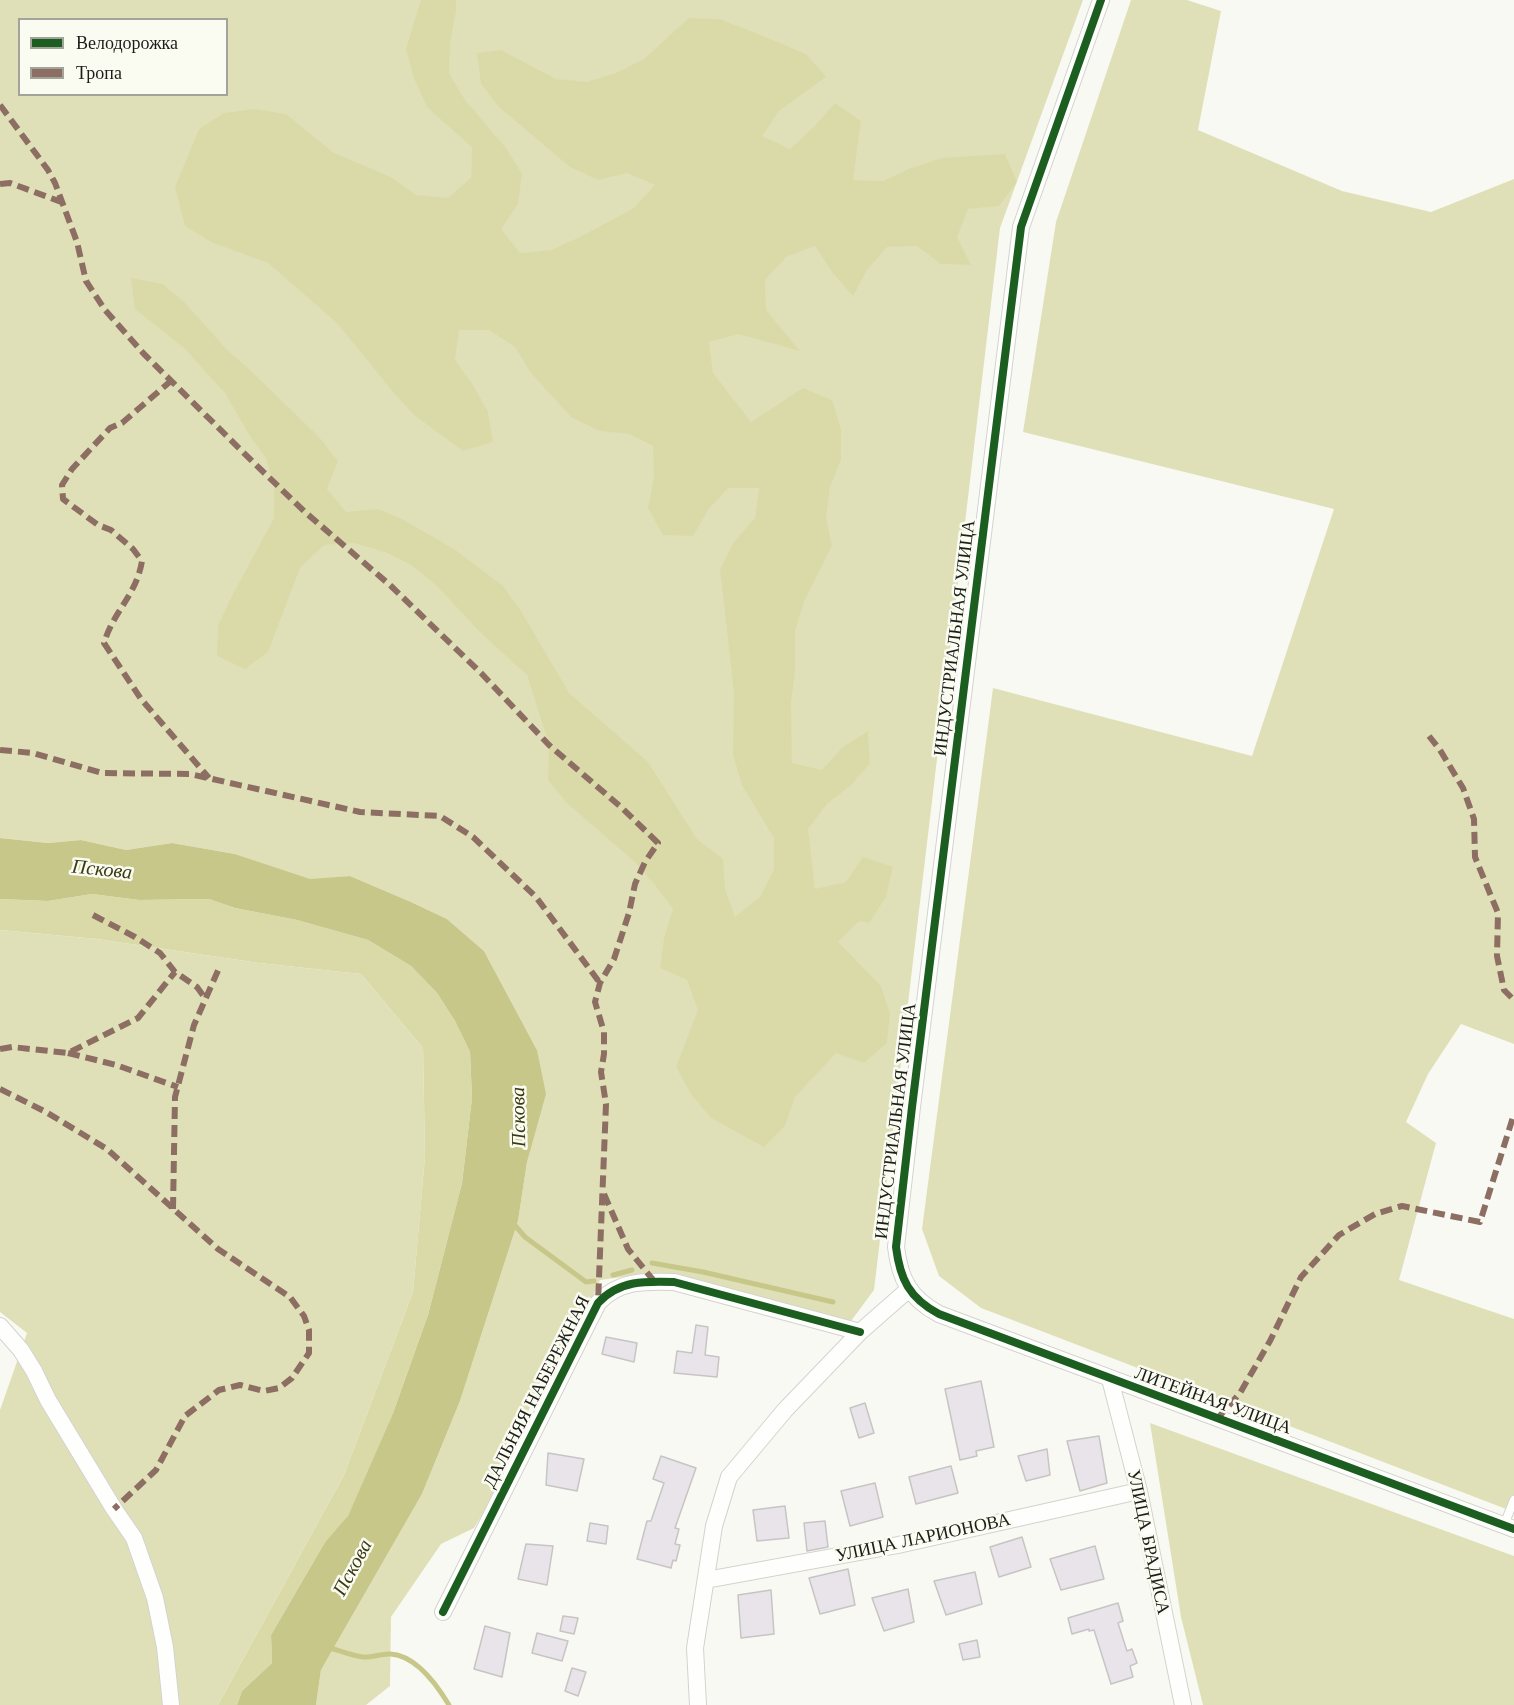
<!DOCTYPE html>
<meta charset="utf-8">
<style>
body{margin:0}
#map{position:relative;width:1514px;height:1705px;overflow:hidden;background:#f9f9f4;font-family:"Libre Baskerville",serif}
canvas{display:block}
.legend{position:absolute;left:18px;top:18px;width:210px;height:78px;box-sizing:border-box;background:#fbfcf1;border:2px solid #a2a39b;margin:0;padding:8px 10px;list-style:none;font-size:18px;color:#1c1d19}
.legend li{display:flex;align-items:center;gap:12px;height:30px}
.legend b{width:30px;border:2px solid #a2a39b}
</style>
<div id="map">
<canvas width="1514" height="1705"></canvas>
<ul class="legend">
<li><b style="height:8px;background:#1b5e20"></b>Велодорожка</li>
<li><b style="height:8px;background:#8d6e63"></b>Тропа</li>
</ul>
</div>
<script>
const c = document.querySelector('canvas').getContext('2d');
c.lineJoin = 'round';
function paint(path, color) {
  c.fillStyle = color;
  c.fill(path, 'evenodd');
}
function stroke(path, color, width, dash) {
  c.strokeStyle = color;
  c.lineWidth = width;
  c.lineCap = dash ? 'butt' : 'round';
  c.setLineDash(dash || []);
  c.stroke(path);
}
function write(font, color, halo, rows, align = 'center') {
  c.font = font + ' "Libre Baskerville",serif';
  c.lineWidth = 5;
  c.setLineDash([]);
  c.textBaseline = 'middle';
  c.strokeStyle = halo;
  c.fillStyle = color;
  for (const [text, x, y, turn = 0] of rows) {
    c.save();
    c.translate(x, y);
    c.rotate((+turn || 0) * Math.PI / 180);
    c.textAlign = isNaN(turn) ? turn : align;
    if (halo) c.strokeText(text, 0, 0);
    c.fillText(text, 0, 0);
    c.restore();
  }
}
paint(new Path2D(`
 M0,0H1083L1000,228L874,1290L851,1321L658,1275L630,1276L600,1280L560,1370L541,1381L492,1498L474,1528L441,1544L391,1617L390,1686L366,1705H316L321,1670L422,1494L460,1401L518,1221L527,1162L537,1050L484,951L447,919L411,902L350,876L310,880L235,854L172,843L126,850L81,840L48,843L0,838ZM20,20H226V94H20Z
 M1131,0H1187L1221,11L1198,130L1342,191L1431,212L1514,179V1044L1461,1024L1428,1074L1406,1122L1436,1143L1399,1280L1514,1319V1512L981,1308L939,1276L922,1229L993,688L1252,756L1334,509L1023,432L1056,222Z
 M0,930L97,939L259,963L361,974L423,1048L425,1156L413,1292L344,1475L218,1705H0V1410L27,1333L0,1312Z
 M1150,1423L1514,1556V1705H1203L1181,1617Z`), '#e0e0b8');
paint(new Path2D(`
 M421,0H456V12L450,43L449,73L465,100L506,148L522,174L518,204L501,229L520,253L551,250L580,237L634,208L655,185L627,173L598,180L570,167L500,108L481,84L477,53L501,50L556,79L587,82L616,73L644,59L689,18L720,19L778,42L806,54L826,77L779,111L762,136L790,149L815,126L835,103L861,121L853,180L883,181L911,168L942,158L1005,154L1017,182L999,206L968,209L957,237L971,265L941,264L917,246L887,247L867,270L853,296L832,272L815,246L786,257L765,280L766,310L800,351L738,334L709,342L713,373L751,422L803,388L832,400L841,429V460L830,487L826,517L832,546L804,602L795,631V672L791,703L792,763L822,770L843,747L868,731L870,763L851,785L827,804L808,829L815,889L846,882L863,857L893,867L886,897L869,923L859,921L838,942L881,986L890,1014L887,1043L864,1063L836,1053L795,1097L785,1126L764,1147L711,1118L691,1094L676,1067L698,1010L687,980L660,968L664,938L673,909L655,885L635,862L567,803L548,780L549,744L527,675L481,633L435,584L411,565L385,552L354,543L324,545L300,568L268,652L245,669L217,656L218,626L231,598L274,518V486L266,458L248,433L225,393L184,348L135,309L131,278L163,284L186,304L227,350L250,370L319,437L338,461L327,489L346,512L378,509L400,518L454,549L503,586L521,611L569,693L648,762L697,839L723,859L725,889L735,917L760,897L774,869V838L742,785L733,755L734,693L720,569L734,542L755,518L759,488H728L708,510L693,536L663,535L648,508L654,477L653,446L629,434L600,431L572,418L531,373L515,347L489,330H459L455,360L473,385L488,412L493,442L463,451L414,415L394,393L337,323L268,263L211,242L185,226L175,187L199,129L224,113L255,109L286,114L334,153L391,177L416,195L448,198L471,178L472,147L427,107L414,78L406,49Z
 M92,894L139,900L209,899L235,908L297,920L368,940L411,966L437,993L455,1021L470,1052L472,1098L462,1183L428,1315L393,1413L348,1517L325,1542L271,1635L272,1663L242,1691L237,1705H218L344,1475L413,1292L425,1156L423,1048L361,974L259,963L97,939L0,930V899L48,901Z`), '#dadaa9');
paint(new Path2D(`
 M0,838L48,843L81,840L126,850L172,843L235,854L310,879L350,876L411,902L447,919L484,951L537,1050L546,1094L527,1162L518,1221L460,1401L422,1494L321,1670L316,1705H237L242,1691L272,1663L271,1635L325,1542L348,1516L393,1413L428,1315L462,1183L472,1098L470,1052L455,1021L437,993L411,966L368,940L297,920L235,908L209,899L139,900L92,894L48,901L0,899Z`), '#c7c78a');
stroke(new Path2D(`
 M512,1222L525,1237L586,1282L594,1281
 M652,1263L703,1272L833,1302
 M613,1275L632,1270
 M327,1647C338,1650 352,1656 363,1657C372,1658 382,1653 391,1654C417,1656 437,1685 449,1705`), '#c7c78a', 5);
const building = new Path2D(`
 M696,1325L708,1327L705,1355L719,1357L717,1377L674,1373L677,1351L692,1353Z
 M606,1337L637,1343L634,1362L602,1354Z
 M981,1381L994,1447L976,1451L977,1456L960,1460L945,1389Z
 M865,1403L874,1433L859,1438L850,1408Z
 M1099,1436L1107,1483L1080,1491L1067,1441Z
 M1047,1449L1050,1475L1026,1481L1018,1456Z
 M548,1453L584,1459L577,1491L546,1485Z
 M661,1456L696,1468L675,1528L679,1529L675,1544L680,1545L676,1561L673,1560L671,1568L637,1559L647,1521H651L664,1483L653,1479Z
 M951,1466L958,1493L916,1504L909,1477Z
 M875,1483L883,1517L850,1526L841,1491Z
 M785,1506L789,1538L757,1541L753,1510Z
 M825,1521L828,1547L807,1551L804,1523Z
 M590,1523L608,1526L606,1544L587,1541Z
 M1022,1537L1031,1567L999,1577L990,1547Z
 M526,1544L553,1546L547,1585L518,1579Z
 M1095,1546L1104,1579L1061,1590L1050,1559Z
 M848,1569L855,1605L820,1614L809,1578Z
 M975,1572L982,1604L946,1615L934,1581Z
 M908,1589L914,1622L884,1631L872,1598Z
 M771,1590L774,1634L741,1638L738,1595Z
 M1118,1603L1123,1621L1118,1623L1127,1651L1132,1649L1137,1663L1130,1666L1133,1677L1111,1684L1094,1630L1089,1631V1629L1072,1634L1068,1618Z
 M563,1616L578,1618L574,1634L560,1631Z
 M485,1626L510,1633L502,1677L474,1669Z
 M537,1633L568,1641L562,1661L532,1653Z
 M977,1640L980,1657L963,1660L959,1644Z
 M572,1668L586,1672L578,1696L565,1691Z`);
paint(building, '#e9e4e9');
stroke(building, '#c6c5c4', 1.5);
const service = new Path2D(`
 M1504,1525L1514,1500`);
const minor = new Path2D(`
 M1101,0L1021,227L912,1107L896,1247C900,1279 909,1298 939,1314L1514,1529
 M0,1326L21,1350L34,1371L48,1400L114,1509L134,1538L155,1598L165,1647L171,1705
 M1110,1379L1139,1491L1183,1705
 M706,1580L898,1545L1139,1491
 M443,1612L598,1303C619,1280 646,1281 674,1282L860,1332
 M698,1705L695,1648L714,1526L729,1477L785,1410L860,1332L909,1289`);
stroke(service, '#d3d3ce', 10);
stroke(minor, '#d3d3ce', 18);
stroke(service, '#fefefd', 8);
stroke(minor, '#fefefd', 16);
stroke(new Path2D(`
 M0,105L48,170L55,183L77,242L86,281L105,310L144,354L254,463L305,512L391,586L481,673L549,745L622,808L658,843L645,862L635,884L629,913L614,959L600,983L595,1002L604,1032V1054L601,1072L606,1104L598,1303
 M0,184L10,183L64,203
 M172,380L122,423L110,428L72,469L62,485L63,499L98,525L111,530L133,549L142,561C136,596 114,610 104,643L141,699L209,778
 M1429,736L1440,750L1463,788L1474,819L1475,857L1498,913L1497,956L1504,990L1514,1000
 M0,750L33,753L102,773L190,774L360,812L440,816L473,837L536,897L600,983
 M93,915L135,937L160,953L175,972L197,987L205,998
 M0,1049L12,1047L68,1053L138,1018L175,972
 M68,1053L116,1065L178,1087
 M0,1089L46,1112L107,1149L218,1249L290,1297L304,1316L309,1330V1353L292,1378L279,1388L264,1391L240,1385L219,1390L185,1416L156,1470L114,1509
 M604,1194L628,1249L654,1281
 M173,1209L175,1097L194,1025L220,966
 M1217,1419L1240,1393L1270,1341L1301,1277L1339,1235L1375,1214L1402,1206L1480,1222L1514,1114`), '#8d6e63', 6, [12, 6]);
stroke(new Path2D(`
 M1101,0L1021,227L912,1107L896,1247C900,1279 909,1298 939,1314L1514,1529
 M443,1612L598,1303C619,1280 646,1281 674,1282L860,1332`), '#1b5e20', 8);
write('18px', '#1c1d19', '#fbfcf1', [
 ["ИНДУСТРИАЛЬНАЯ УЛИЦА",955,638,-83],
 ["ИНДУСТРИАЛЬНАЯ УЛИЦА",896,1121,-83],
 ["ДАЛЬНЯЯ НАБЕРЕЖНАЯ",537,1392,-63],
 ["ЛИТЕЙНАЯ УЛИЦА",1213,1401,20],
 ["УЛИЦА ЛАРИОНОВА",923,1538,-12],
 ["УЛИЦА БРАДИСА",1148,1542,78]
]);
write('italic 20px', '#3a3a15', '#fbfcf1', [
 ["Пскова",102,870,6],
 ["Пскова",519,1117,-91],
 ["Пскова",353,1568,-62]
]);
</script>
